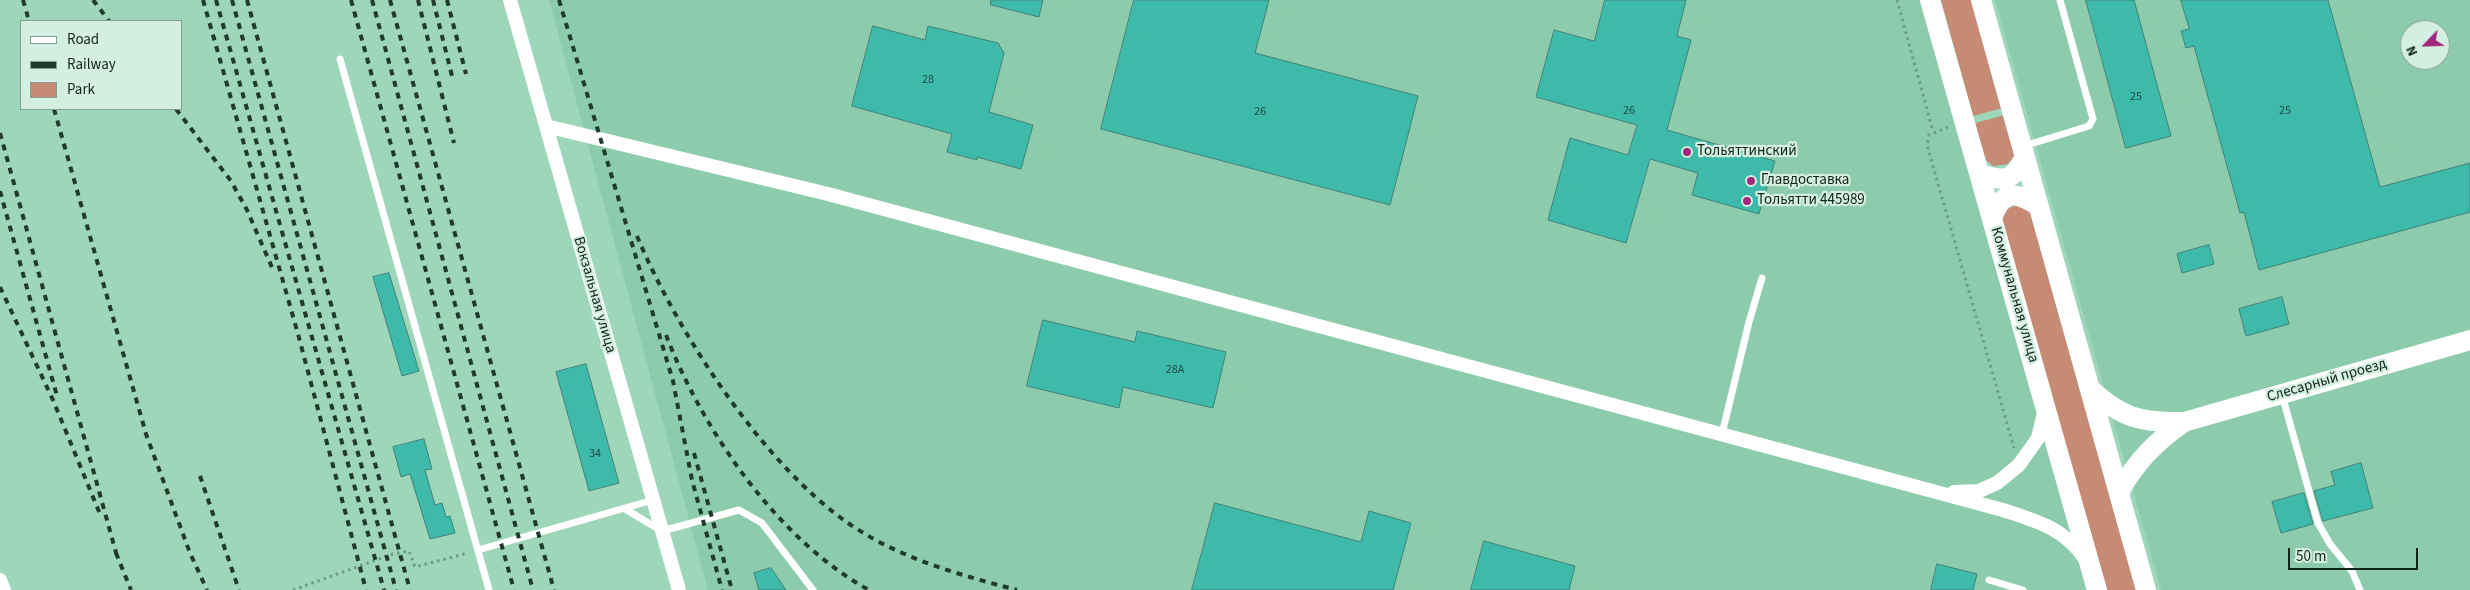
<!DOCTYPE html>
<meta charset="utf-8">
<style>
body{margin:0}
#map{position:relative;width:2470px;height:590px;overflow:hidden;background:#9ed6ba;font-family:"Source Sans 3",sans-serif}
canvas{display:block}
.legend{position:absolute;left:20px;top:20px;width:162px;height:90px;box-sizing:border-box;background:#d4efe1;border:1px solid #859e92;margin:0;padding:6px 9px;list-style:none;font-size:15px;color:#0f251b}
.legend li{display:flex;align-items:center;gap:10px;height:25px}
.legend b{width:25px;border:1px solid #859e92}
.north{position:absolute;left:2400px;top:20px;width:50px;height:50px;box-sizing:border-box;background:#d4efe1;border:1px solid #859e92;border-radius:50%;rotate:246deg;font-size:14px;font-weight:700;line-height:20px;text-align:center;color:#0f251b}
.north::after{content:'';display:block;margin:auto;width:18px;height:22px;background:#a1277d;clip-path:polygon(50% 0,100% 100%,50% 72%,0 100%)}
.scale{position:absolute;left:2288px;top:548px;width:130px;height:22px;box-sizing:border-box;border:2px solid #0f251b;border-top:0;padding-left:6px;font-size:15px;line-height:18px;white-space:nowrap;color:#0f251b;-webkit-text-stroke:4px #d4efe1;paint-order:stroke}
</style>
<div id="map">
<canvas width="2470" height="590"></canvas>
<ul class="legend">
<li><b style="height:6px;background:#fff"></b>Road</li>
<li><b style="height:6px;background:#203a2e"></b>Railway</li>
<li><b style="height:14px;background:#c58b74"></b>Park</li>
</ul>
<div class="north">N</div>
<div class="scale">50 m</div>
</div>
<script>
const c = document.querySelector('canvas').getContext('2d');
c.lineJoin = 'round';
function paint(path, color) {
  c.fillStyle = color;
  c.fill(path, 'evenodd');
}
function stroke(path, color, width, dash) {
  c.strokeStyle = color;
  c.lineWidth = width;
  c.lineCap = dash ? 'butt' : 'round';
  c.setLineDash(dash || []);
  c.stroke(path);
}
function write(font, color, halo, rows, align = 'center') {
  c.font = font + ' "Source Sans 3",sans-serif';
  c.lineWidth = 4.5;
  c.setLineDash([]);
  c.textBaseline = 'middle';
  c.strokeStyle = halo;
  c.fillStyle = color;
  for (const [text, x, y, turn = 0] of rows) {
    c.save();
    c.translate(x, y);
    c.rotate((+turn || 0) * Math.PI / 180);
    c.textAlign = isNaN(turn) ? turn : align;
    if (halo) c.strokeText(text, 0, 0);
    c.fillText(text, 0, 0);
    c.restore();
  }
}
paint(new Path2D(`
 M549,0H1929L2092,590H708Z
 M1995,0H2470V590H2161ZM2410,30H2440V60H2410Z`), '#8cccad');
paint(new Path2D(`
 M1941,0H1973L2003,108L1973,116Z
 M2005,115L2014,156L2008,164L1993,166L1986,160L1975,123Z
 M2019,204L2029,208L2137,590H2106L2004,224L2002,217L2007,209Z`), '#c58b74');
const building = new Path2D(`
 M991,0H1043L1039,17L991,5Z
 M1134,0H1269L1255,53L1418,96L1390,205L1101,129Z
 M1605,0H1686L1677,36L1691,40L1667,130L1775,161L1759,214L1692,195L1698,173L1650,159L1626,243L1548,220L1570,138L1628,155L1637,125L1536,97L1554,30L1594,41Z
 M2086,0H2134L2171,136L2126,148Z
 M2181,0H2328L2380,187L2470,163V212L2259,270L2244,212L2240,213L2194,46L2186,48L2181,31L2189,29Z
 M873,26L925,40L928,26L998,43L1004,53L989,112L1033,125L1021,169L977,157V160L947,152L952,134L852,106Z
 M2209,245L2214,264L2182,273L2177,254Z
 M389,273L419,371L402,376L373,277Z
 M2282,297L2289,324L2246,336L2239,309Z
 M1043,320L1135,342L1137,331L1226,352L1213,408L1123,387L1119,408L1027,386Z
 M586,364L619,483L589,491L556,372Z
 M424,439L432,469L425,470L435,505L442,503L446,517L450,516L455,533L430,539L410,474L401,477L393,447Z
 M2361,463L2373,508L2323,521L2314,491L2335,485L2331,472Z
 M2304,493L2313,524L2281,533L2272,502Z
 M1215,503L1361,542L1369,511L1411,523L1393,590H1192Z
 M1484,541L1575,566L1569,590H1471Z
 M1937,564L1977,574L1973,590H1931Z
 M771,568L786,590H759L754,573Z`);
paint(building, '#3ebaaa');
stroke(building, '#418278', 1);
stroke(new Path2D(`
 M1897,0L1933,131
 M1948,127L1929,135L1927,145L2014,448
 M293,590L393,554L409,551L415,567L468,553`), '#6d9a84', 3, [2.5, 4]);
stroke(new Path2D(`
 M340,59L489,590
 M2024,146L2089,126L2093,119L2060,0
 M2282,395L2318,523L2330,544L2352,571L2360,590
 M1722,434L1749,322L1762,278
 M625,509L662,531L739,510L762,523L813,590
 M478,550L653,500
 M1989,580L2023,590`), '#fff', 7);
stroke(new Path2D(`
 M510,0L679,590
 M546,126L828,194L2003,510C2036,521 2062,527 2084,557
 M1954,492L1979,491L1997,483L2019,465L2038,438L2045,409
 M0,580L4,590`), '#fff', 14);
stroke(new Path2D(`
 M1930,0L2097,590
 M1981,0L2146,590
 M1979,173C2003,182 2012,182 2024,159
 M1992,218C2003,190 2014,191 2037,205
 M2090,389C2122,418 2141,423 2184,422L2470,340
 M2119,492C2136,462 2155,442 2184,422`), '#fff', 20);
stroke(new Path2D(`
 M23,0L29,21
 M93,0L109,21
 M203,0L298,334L366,590
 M216,0L384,590
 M232,0L396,590
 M247,0L410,590
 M351,0L514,590
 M372,0L533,590
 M390,0L554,590
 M418,0L454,143
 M433,0L453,80
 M447,0L466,74
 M559,0L673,381L692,480L722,590
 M54,109L146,434L190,553L207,590
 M176,109L231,181L247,210L274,272
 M0,133L118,560
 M0,191L57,396
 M637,236C677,332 763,464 848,523C898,558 960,575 1017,590
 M0,287L53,400L100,514
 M666,335C703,431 778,540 869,590
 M694,453L732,590
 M200,476L239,590
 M116,553L131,590`), '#203a2e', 4, [6, 6]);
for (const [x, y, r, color] of [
 [1687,152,5,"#a1277d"],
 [1751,181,5,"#a1277d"],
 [1747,201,5,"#a1277d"]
]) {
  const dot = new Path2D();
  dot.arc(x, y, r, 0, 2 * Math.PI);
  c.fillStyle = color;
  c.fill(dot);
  stroke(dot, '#d4efe1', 2);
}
write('12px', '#1b4a3f', null, [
 ["28",928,80],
 ["25",2136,97],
 ["26",1629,111],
 ["25",2285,111],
 ["26",1260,112],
 ["28А",1175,370],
 ["34",595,454]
]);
write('15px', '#0f251b', '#d4efe1', [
 ["Тольяттинский",1697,152],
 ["Главдоставка",1761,181],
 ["Тольятти 445989",1757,201]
], 'left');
write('15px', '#0f251b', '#d4efe1', [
 ["Вокзальная улица",594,295,74],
 ["Коммунальная улица",2014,295,74],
 ["Слесарный проезд",2327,381,-16]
]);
</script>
